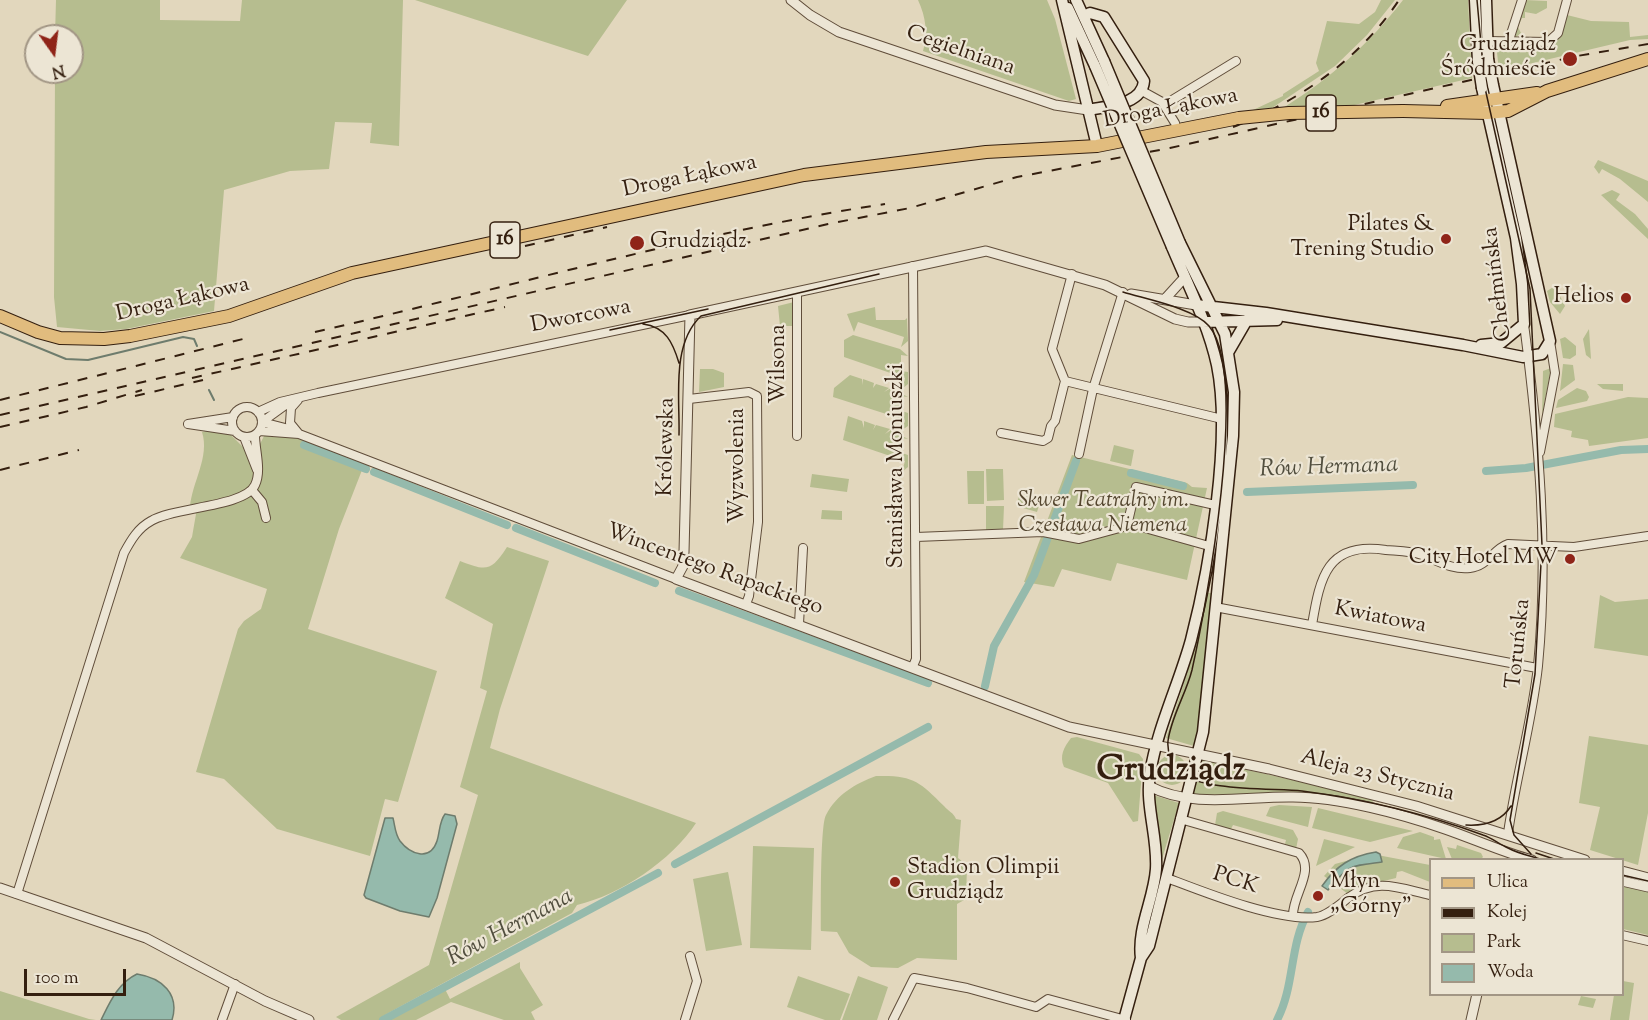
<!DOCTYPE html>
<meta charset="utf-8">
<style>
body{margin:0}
#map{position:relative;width:1648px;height:1020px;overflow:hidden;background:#e2d7bd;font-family:"Sorts Mill Goudy",serif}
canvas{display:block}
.legend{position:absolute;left:1429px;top:858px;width:195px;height:138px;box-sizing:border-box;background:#ece5d4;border:2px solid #a29685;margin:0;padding:8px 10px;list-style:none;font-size:18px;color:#341f0f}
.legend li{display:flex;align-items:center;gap:12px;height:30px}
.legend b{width:30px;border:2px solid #a29685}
.north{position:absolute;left:24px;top:24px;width:60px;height:60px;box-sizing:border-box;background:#ece5d4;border:2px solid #a29685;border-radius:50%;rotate:166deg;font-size:16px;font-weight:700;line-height:24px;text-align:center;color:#341f0f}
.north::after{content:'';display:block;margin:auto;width:21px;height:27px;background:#8f2418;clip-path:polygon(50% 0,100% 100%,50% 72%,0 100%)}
.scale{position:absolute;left:24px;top:969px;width:102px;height:27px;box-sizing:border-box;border:3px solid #341f0f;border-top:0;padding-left:8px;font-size:18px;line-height:21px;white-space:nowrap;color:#341f0f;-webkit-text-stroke:4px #ece5d4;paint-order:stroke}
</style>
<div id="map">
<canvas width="1648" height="1020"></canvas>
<ul class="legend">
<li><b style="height:8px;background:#e1bc7e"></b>Ulica</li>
<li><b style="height:8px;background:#341f0f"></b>Kolej</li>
<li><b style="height:16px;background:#b6bd8f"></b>Park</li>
<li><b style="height:16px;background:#95baac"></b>Woda</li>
</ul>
<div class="north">N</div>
<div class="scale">100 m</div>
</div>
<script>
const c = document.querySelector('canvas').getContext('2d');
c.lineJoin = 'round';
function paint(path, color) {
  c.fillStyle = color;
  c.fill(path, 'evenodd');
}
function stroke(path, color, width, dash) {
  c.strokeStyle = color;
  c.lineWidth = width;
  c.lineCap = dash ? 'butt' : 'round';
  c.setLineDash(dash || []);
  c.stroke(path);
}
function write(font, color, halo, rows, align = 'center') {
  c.font = font + ' "Sorts Mill Goudy",serif';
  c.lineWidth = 4.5;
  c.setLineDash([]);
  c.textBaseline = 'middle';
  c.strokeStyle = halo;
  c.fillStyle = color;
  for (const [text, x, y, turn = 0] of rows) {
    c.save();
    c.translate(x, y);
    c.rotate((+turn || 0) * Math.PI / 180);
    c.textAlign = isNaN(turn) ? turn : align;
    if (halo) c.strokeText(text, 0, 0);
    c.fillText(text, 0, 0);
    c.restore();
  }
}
paint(new Path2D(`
 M56,0H160V20L240,21L242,0H403L399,146L370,143L372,123L335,122L329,169L290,171L224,190L214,311L126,329L100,331L57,327L54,297L55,72H72V36H55Z
 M415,0H627L588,56Z
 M918,0H1047L1055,19L1076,99L1069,101L923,51C928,34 926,17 918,0Z
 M1381,0H1395L1367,35L1335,66L1272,108L1253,110L1283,96V94L1319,71L1316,63L1327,21L1359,24L1375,12Z
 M1403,0H1468L1472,78L1350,106L1283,108C1331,78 1369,44 1403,0Z
 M1525,0L1547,1V8L1536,14L1525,12V18H1522L1518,27L1521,33L1515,38L1512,32L1520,20Z
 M1567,15L1591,21L1629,22L1630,37L1648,35V39L1630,40L1499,71L1496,43L1545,48C1562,43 1563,30 1567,15Z
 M1598,160L1648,181V202L1620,179L1602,169L1599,174L1594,167Z
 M1612,190L1620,194L1616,200L1635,214L1648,229V239L1601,195Z
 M1555,286L1565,306L1560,314L1550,302L1547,291Z
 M794,302L793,326H780L778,306Z
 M875,307L876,320H905L907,318L908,341L901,347L904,337L858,322L854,332L847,314Z
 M1589,329L1591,359L1586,355L1583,339Z
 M853,335L900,349L908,356L901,355V371L908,372V384L902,389L905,378L844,357V340Z
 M1565,337L1576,346V355L1570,359L1563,358L1560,339Z
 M1563,364L1573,365L1575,380L1560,391Z
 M1551,368L1542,416L1543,371Z
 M700,369H713L724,373V387L699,392Z
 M850,375L862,379L863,385V379L874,383L873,388L876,384L889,388L884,392L891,388L908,397L901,396L902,411L908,413V426L902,430L905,420L833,397L834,388Z
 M1597,384H1623V391L1603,389Z
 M1577,388L1586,391L1589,397L1587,401L1556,408L1558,400Z
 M1628,397L1648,398V438L1589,446L1588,440L1571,437L1572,431L1554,427L1555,414Z
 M848,416L862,421L864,428V421L875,425L873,430L876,425L890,429L885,434L891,430L908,439L902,438V453L908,455V467L902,472L905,461L843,440Z
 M216,429L231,435L246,450L258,448L264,436C289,429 339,455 364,465L339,529L308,629L437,671L398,802L385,799L370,856L277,829L224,779L196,772L238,629L244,621L261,609L267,589L180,558L192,537L196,514L190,507C192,482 210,457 202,432Z
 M1114,445L1134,450L1131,466L1110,461Z
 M1072,455L1187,483L1192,487L1207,488L1187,580L1117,563L1111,581L1062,569L1054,587L1024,582Z
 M986,469H1003L1004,500L987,501Z
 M967,471H984V504H968Z
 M812,474L849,479L847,492L810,487Z
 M1020,493L1041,499L1037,512L1016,506Z
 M986,506H1004L1003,530H986Z
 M822,510L842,511V520L821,519Z
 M507,547L549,561L500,709L490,748L696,823C672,860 620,895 577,905L572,913L381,1017L444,987L450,999L520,962V968L543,1005L531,1012L535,1020H504L451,1002L416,1020H341L336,1017L429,965L478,795L460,787L487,691L480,688L493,624L445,598L460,561C486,571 491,572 507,547Z
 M1204,593H1213L1200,727L1194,746L1166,738L1187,674Z
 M1600,595L1615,602L1648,599V656L1594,648Z
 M1589,736L1648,745V813L1638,865L1590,850L1600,807L1579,803Z
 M1077,737L1139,754L1143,759L1138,821L1133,822L1108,783L1064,767C1059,756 1064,747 1071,738Z
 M1157 770a15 15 0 1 1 30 0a15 15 0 1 1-30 0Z
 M1203,760L1373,798L1372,806L1302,793L1195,795L1193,792Z
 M876,776C913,775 919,781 944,806C948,811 954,813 956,819L961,820L958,858L967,865L966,899L957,904V960L917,958L898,968L871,967L849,953L837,932L821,931C821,913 820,825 826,815C837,794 855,784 876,776Z
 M1153,795L1179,803L1162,859L1160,857Z
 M1279,805L1312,807L1308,827L1266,816L1270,807Z
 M1318,808L1413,831L1370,842L1312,828Z
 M1223,811L1293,830L1298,839L1296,849L1285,844L1286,840L1233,825L1231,829L1215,825L1217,813Z
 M1420,832L1434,837V840L1440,839L1446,859L1397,848L1403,837Z
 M1324,839L1355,847L1316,866Z
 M1457,845L1481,853L1483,857L1481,859H1452L1447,847L1456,849Z
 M753,846L814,848L811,950L750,948Z
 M1372,854L1430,865V882L1402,871L1397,872L1396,878L1359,887L1348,894L1324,876L1335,864Z
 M728,872L742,945L706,951L693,879Z
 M1622,883L1648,889V935L1623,929Z
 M798,976L850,994L840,1020H825L787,1007Z
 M858,976L888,987L877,1020H842Z
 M1623,981L1634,983L1629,1020H1610L1614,995L1622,994Z
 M0,991L89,1019L96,1020H0Z
 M1581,996L1596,999L1593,1008L1578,1005Z`), '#b6bd8f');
const water = new Path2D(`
 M445,814L455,816L457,824L437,898L429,917L400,911L366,898L364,895L385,818H393C395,826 395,834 400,841C410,854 430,862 437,841C440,832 439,822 445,814Z
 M1376,852L1380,854L1382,862C1351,866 1349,864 1328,890L1322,886C1336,866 1351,856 1376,852Z
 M137,974C162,978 180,994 172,1020H101C110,1002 118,983 137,974Z`);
paint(water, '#95baac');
stroke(water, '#6e7c6d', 1.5);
stroke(new Path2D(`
 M0,332L66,359L88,360L183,337L194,339L197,346
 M209,390L214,400`), '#6e7c6d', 2);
stroke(new Path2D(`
 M304,445L366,469
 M1486,471L1526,468L1621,450L1648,449
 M374,472L507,525
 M1131,473L1183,486
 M1247,492L1413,485
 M516,528L655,583
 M679,591L928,683
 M985,686L994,646L1034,575L1076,461
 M675,864L928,727
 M383,1020L658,873
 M1277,1020C1295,986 1289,946 1308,912`), '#95baac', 8);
const minor = new Path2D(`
 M1509,40L1522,0
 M1486,41L1548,42L1558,33L1567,0
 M1142,91L1162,102L1175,123
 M1164,105L1236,61
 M913,266L916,659L913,666
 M1065,381L1222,419
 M689,399L749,392L757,396L758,522L749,596L746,604
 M298,400L291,408L290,423L299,434
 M232 422a15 15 0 1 1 30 0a15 15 0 1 1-30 0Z
 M258,412L280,402L318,393L690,315
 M262,422L291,401
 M262,422L293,430
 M188,424L235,431
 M188,424L233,417
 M259,431L299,434L676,579
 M1001,433L1043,441L1048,438L1051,426L1055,421L1065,381L1052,349L1072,274
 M797,436V292
 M244,437L257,470
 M1540,452L1555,373L1550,341
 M1079,454L1093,389L1123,292
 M252,490L262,502L266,518
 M1127,523L1209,546
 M916,537L1043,532L1079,539L1127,526L1136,487L1215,505
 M1215,607L1537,668
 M799,624L803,548
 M1312,625C1320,577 1327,541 1386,550C1397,551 1411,551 1422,555C1439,561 1451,570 1470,568C1488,566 1493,549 1508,544L1574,547L1648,536
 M1180,819L1299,853C1316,871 1292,895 1293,916
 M1508,833C1516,777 1532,722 1538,666C1549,551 1539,439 1524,324
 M1167,878C1204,892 1278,922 1317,917C1328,915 1339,905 1348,898C1376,877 1399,888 1430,895
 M17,894L124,553C131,540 138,528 151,521C173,507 245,507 255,485C262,470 255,451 255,435
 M1622,935L1648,941
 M222,1020L235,984
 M685,1020L697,981L690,956
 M893,1020L914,978L967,988L1036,1007L1048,999L1126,1020`);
const tertiary = new Path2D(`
 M791,0L810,15L839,32L1055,105L1088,110
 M1131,294L1196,305
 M1165,299L1185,277
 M1203,322H1188L1175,319L1105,285L986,251L690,315L684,552L683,566L676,579L1069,727L1269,769L1416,806L1585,860
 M1149,786C1192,809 1246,796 1293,797C1339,797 1402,814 1445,829C1474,839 1502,852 1532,860
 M1622,871L1648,878
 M1622,881L1648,887
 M0,888L146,938L265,1001L309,1020
 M1471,1020L1477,994`);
const secondary = new Path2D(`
 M1062,0L1097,146
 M1076,0L1104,61
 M1475,0L1478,62
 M1486,0L1488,59
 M1068,8L1095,66
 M1084,16L1090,13L1104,17L1144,81C1142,105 1108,106 1088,110
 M1482,88L1516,238L1522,284L1524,324
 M1196,305L1266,313L1463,345L1523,357L1542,354L1550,341L1493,85
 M1203,322L1277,320
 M1481,345L1501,343L1524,324
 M1229,351L1247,320
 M1141,958C1137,928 1154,899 1156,869C1158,837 1145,806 1150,774C1157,728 1179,684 1191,640C1210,566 1232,439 1217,365C1208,324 1188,285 1172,247
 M1124,1020L1141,958L1149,946L1203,732L1233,436L1234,392L1225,334L1180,243`);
const primary = new Path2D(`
 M1447,106L1537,93
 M1403,111L1487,113L1508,111L1547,91L1648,59
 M0,316L38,332L60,338L104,339L130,336L229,316L352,273L804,175L986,152L1097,146L1239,118`);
stroke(minor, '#604d3a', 10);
stroke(tertiary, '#604d3a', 11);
stroke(secondary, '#341f0f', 13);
stroke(primary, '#341f0f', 14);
stroke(minor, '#ece5d4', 8);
stroke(tertiary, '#ece5d4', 9);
stroke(secondary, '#ece5d4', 10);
stroke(primary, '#e1bc7e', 12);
stroke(new Path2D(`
 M1477,0L1485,88L1530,289L1542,545L1535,674L1510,820L1514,835L1531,854
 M1123,292C1145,299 1194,308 1209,326C1250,374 1206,607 1192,670C1186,694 1171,717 1168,741C1167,752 1172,763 1179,771C1200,792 1273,788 1302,791C1363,799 1426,814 1483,835C1492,838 1499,844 1508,848C1519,854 1531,856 1543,860
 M643,324C666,327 673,343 679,363
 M610,330L708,309
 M679,435C680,398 671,344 701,316L879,274
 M1466,825C1483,826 1501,822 1511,806
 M1536,853L1557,860
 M1622,875L1648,881`), '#341f0f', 1.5);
stroke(new Path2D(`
 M1233,127C1299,101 1359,60 1399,0
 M525,246L607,227
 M315,332C504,289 692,233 885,204
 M192,378L505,307
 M135,396L203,380
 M0,400L251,337
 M0,415L828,224L910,208L1017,177L1170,148L1577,56L1648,44
 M0,427L86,407L142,390
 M0,470L79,450`), '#341f0f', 2, [10, 10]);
const secondaryBridge = new Path2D(`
 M1488,59L1493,85
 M1104,61L1180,243
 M1478,62L1482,88
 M1095,66L1172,247`);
const primaryBridge = new Path2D(`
 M1239,118L1289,113L1403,111`);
stroke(secondaryBridge, '#341f0f', 13, []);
stroke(primaryBridge, '#341f0f', 14, []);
stroke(secondaryBridge, '#ece5d4', 10);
stroke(primaryBridge, '#e1bc7e', 12);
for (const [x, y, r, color] of [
 [1570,59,8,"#8f2418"],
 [1446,239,6,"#8f2418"],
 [637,243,8,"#8f2418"],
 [1626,298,6,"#8f2418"],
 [1570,559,6,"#8f2418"],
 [895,882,6,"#8f2418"],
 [1318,896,6,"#8f2418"]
]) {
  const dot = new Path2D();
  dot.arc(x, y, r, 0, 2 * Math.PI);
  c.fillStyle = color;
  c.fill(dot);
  stroke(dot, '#ece5d4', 2);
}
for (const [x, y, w] of [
 [1321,113,30],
 [505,240,30]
]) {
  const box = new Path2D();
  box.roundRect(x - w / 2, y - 18, w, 36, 4.5);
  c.fillStyle = '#ece5d4';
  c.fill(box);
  stroke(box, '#341f0f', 1.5);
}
write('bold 21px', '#341f0f', null, [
 ["16",1321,113],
 ["16",505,240]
]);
write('22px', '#341f0f', '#ece5d4', [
 ["Grudziądz",1556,46],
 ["Śródmieście",1556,71],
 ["Pilates &",1434,226],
 ["Trening Studio",1434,251],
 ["Grudziądz",650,243,"left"],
 ["Helios",1614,298],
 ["City Hotel MW",1558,559],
 ["Stadion Olimpii",907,869,"left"],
 ["Grudziądz",907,894,"left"],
 ["Młyn",1330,883,"left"],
 ["„Górny”",1330,908,"left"]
], 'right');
write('22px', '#341f0f', '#ece5d4', [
 ["Cegielniana",960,52,19],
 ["Droga Łąkowa",1171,110,-11],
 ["Droga Łąkowa",690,178,-12],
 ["Chełmińska",1499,284,-97],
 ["Droga Łąkowa",183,301,-13],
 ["Dworcowa",581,318,-11],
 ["Wilsona",780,364,-90],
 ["Królewska",668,447,-89],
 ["Wyzwolenia",739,466,-90],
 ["Stanisława Moniuszki",898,466,-90],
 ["Wincentego Rapackiego",714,571,20],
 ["Kwiatowa",1380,619,11],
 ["Toruńska",1520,644,-84],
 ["Aleja 23 Stycznia",1377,777,14],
 ["PCK",1235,882,18]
]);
write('italic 22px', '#54462f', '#ece5d4', [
 ["Skwer Teatralny im.",1103,502],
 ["Czesława Niemena",1103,527]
]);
write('italic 24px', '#514e3e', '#ece5d4', [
 ["Rów Hermana",1329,469,-2],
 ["Rów Hermana",511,929,-28]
]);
write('bold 34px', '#341f0f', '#ece5d4', [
 ["Grudziądz",1171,773]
]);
</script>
